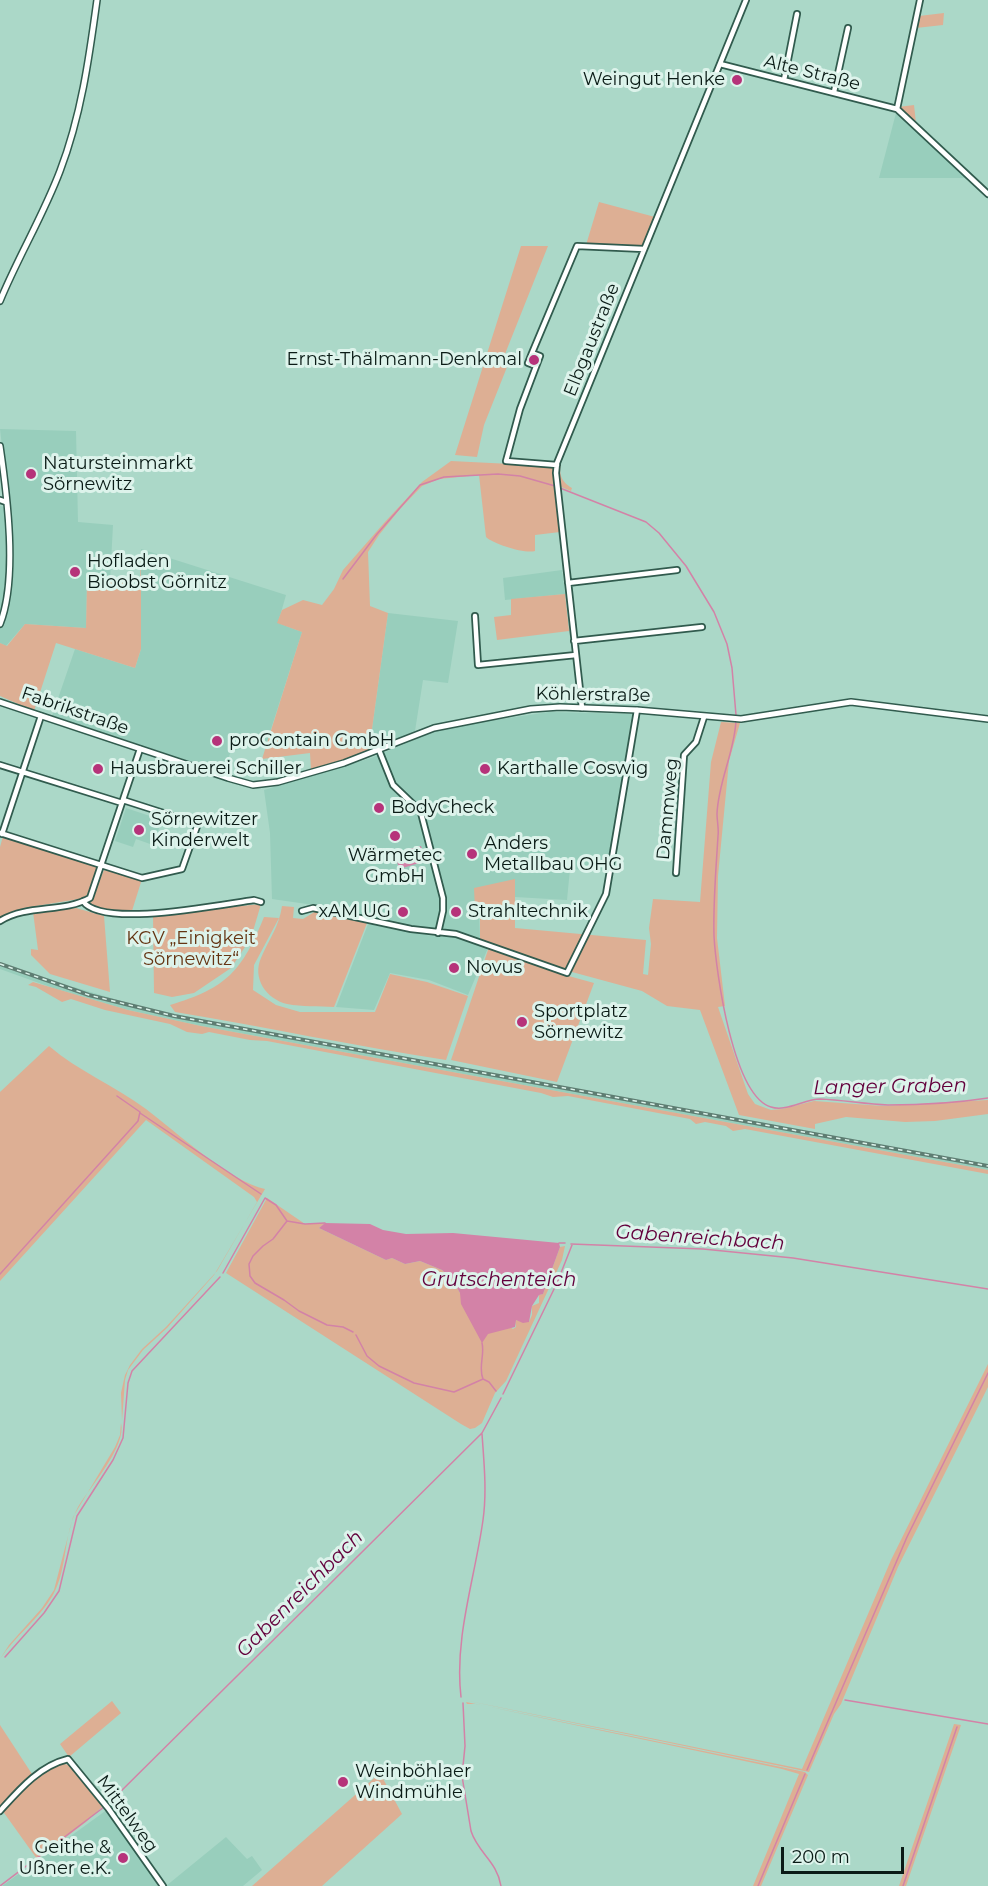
<!DOCTYPE html>
<meta charset="utf-8">
<style>
body{margin:0}
#map{position:relative;width:988px;height:1886px;overflow:hidden;background:#abd8c8;font-family:Montserrat,sans-serif}
canvas{display:block}
.scale{position:absolute;left:781px;top:1847px;width:123px;height:27px;box-sizing:border-box;border:3px solid #0a1b16;border-top:0;padding-left:8px;font-size:18px;line-height:21px;white-space:nowrap;color:#0a1b16;-webkit-text-stroke:4px #ddf3eb;paint-order:stroke}
</style>
<div id="map">
<canvas width="988" height="1886"></canvas>
<div class="scale">200 m</div>
</div>
<script>
const c = document.querySelector('canvas').getContext('2d');
c.lineJoin = 'round';
function paint(path, color) {
  c.fillStyle = color;
  c.fill(path, 'evenodd');
}
function stroke(path, color, width, dash) {
  c.strokeStyle = color;
  c.lineWidth = width;
  c.lineCap = dash ? 'butt' : 'round';
  c.setLineDash(dash || []);
  c.stroke(path);
}
function write(font, color, halo, rows, align = 'center') {
  c.font = font + ' Montserrat,sans-serif';
  c.lineWidth = 6;
  c.setLineDash([]);
  c.textBaseline = 'middle';
  c.strokeStyle = halo;
  c.fillStyle = color;
  for (const [text, x, y, turn = 0] of rows) {
    c.save();
    c.translate(x, y);
    c.rotate((+turn || 0) * Math.PI / 180);
    c.textAlign = isNaN(turn) ? turn : align;
    if (halo) c.strokeText(text, 0, 0);
    c.fillText(text, 0, 0);
    c.restore();
  }
}
paint(new Path2D(`
 M896,113H899L969,178H879Z
 M0,429L76,431L78,522L113,525L110,581L87,583L86,628L25,624L6,646L0,643V506L9,508Z
 M141,549L286,595L278,623L302,632L265,748L251,743L246,748L231,751L223,772L52,716L75,649L135,668L141,649Z
 M562,570L565,594L505,600L503,578Z
 M388,613L458,621L448,683L423,680L415,731L369,751Z
 M549,712L632,714L608,871L570,869L567,900L515,897V879L479,910L480,941L442,931L369,918L321,906L272,899L270,833L264,790L371,758L433,732L475,723Z
 M126,808L162,820L153,845L136,839L133,847L115,841Z
 M368,924L437,937L453,936L488,948L468,995L429,980L390,973L374,1010L336,1007Z
 M0,963L72,989L74,987L131,1004L203,1020L988,1165V1170L201,1026L128,1010L53,988L0,969Z
 M108,1809L162,1886H2Z
 M226,1837L247,1859L252,1856L262,1870L243,1886H166Z`), '#98cebc');
paint(new Path2D(`
 M944,13L943,25L916,28L919,16Z
 M914,105L916,123L898,107Z
 M697,125L698,126L561,461C559,473 560,481 572,488L571,491L559,486L558,474L562,455Z
 M599,202L655,217L643,245H586Z
 M521,246H548L505,354L511,357L484,425L477,457L455,455Z
 M451,461L551,466L554,469L560,532L535,535V551C525,554 493,544 486,537L479,475L439,479L422,486L400,509L379,535L368,552L370,606L388,613L369,751L338,763L311,770L310,753L262,759L302,632L277,623L282,610L303,600L322,605L334,589L343,570L384,523L422,482Z
 M141,549V649L135,668L56,643L34,711L0,696V643L7,646L25,624L86,628L87,582L110,581L140,585Z
 M565,594L569,631L497,640L494,617L511,615V599Z
 M721,722L740,723L729,761L718,876L717,938L725,1006L718,1007L748,1094L755,1104L771,1110L782,1109L814,1101L883,1106L988,1100V1114L935,1121L905,1122L846,1117L815,1124V1129L739,1115L700,1010L667,1006L642,991L572,972L480,941V911L475,910L474,888L515,879V928L646,940L643,974L648,975L651,944L649,928L653,899L700,902L711,762Z
 M3,836L97,867L89,891L85,898L24,908L0,918V847Z
 M104,870L142,879L131,914L93,908L90,903Z
 M261,904L251,938L231,968L194,993L172,997L154,993L153,915Z
 M282,906L294,907L293,918L303,919L316,911L367,923L334,1007C319,1006 302,1007 287,1004C266,999 252,978 261,958C269,939 279,927 282,906Z
 M76,908L104,916L110,992L50,974L31,955V949L38,950L33,912Z
 M264,917L279,918L254,965L253,990L276,1005L300,1012H375L390,974L427,982L468,996L446,1060C355,1046 265,1027 175,1012L170,1005C227,988 242,971 264,917Z
 M489,947L565,975L594,983L557,1082L451,1060Z
 M33,982L128,1010L201,1026L988,1170V1174L745,1129L733,1131L726,1126L705,1122L696,1124L690,1119L568,1096L553,1097L541,1093L267,1041L250,1040L209,1032L202,1034L187,1032L170,1024L105,1010L71,999L62,1002L36,987L28,985Z
 M49,1046C78,1071 115,1086 146,1109C175,1131 231,1182 265,1189L214,1275L167,1328L143,1350L128,1370L125,1380L122,1421L121,1393L125,1375L130,1365L142,1349L166,1327L217,1271L257,1202L254,1197L146,1120L0,1281V1092Z
 M267,1198L305,1224L325,1223L319,1228L386,1260L392,1258L405,1264L420,1261L442,1270L452,1279L460,1293L513,1329L516,1327L515,1320L529,1322L532,1315V1306L539,1303V1295L543,1294L560,1247L565,1246L562,1260L506,1381L495,1393L482,1423L475,1428L470,1429L461,1424L226,1273Z
 M988,1364V1387L898,1567L841,1704L834,1714L809,1772L464,1700L802,1769L891,1560Z
 M121,1423C127,1446 90,1487 78,1507C63,1534 68,1568 53,1595C39,1619 15,1636 0,1659L9,1645L42,1608L54,1590L73,1517L115,1447L120,1435Z
 M112,1701L121,1713L69,1757L60,1744Z
 M466,1702L805,1772L808,1775L761,1886H753L799,1774L782,1769L476,1704H467Z
 M954,1724L961,1725L906,1886H899Z
 M0,1725L32,1774L0,1808Z
 M62,1763L71,1766L104,1805L86,1822L37,1859L2,1810C20,1791 38,1772 62,1763Z
 M380,1773L402,1814L322,1886H252Z`), '#ddaf94');
paint(new Path2D(`
 M421,846L426,861L399,869L395,853Z
 M325,1223L370,1224L383,1230L406,1234L453,1233L559,1243L560,1247L543,1294L539,1295L532,1306L529,1322L523,1323L516,1320L515,1327L488,1334L482,1343L461,1304L460,1293L452,1279L442,1270L420,1261L405,1264L392,1258L386,1260L319,1228Z`), '#d382a7');
stroke(new Path2D(`
 M560,488L646,522L659,533L686,566L714,612L727,644L732,668L736,715
 M343,579L377,534L420,485L444,477L498,474L520,476L555,486
 M736,720C735,751 718,782 717,814C717,821 719,829 718,836C716,870 713,903 714,936C716,972 733,1096 771,1107C786,1112 805,1099 820,1099C843,1100 865,1104 888,1105C921,1105 956,1103 988,1098
 M140,1113L261,1194
 M287,1221L273,1239L263,1246L253,1256L249,1264L250,1276L255,1283L284,1300L299,1311L327,1325L343,1327L353,1332
 M559,1243H565
 M571,1244L703,1249L793,1258L988,1289
 M223,1273L265,1198L276,1205L287,1221L305,1224L325,1223
 M0,1274L138,1121L140,1112L117,1096
 M356,1335L367,1356L379,1366L414,1383L454,1392L483,1379
 M482,1343C485,1355 478,1367 483,1379L489,1382L496,1391
 M503,1394L557,1283L572,1245
 M5,1657L44,1613L59,1591L77,1516L113,1460L123,1438L128,1383L132,1371L220,1277
 M461,1697C454,1638 475,1578 483,1520C487,1492 484,1462 482,1434
 M845,1700L988,1724
 M463,1703L465,1746L462,1776L471,1831C478,1853 497,1861 501,1886
 M807,1770L907,1537L988,1373
 M109,1803L482,1433L501,1398
 M0,1886L104,1807
 M758,1886L805,1774
 M903,1886L957,1727`), '#d382a7', 1.5);
const minor = new Path2D(`
 M720,64L897,109L988,194
 M784,80L797,14
 M834,92L848,28
 M897,109L920,0
 M532,353L528,363L536,366
 M557,465L506,461L520,409L540,356L532,353L577,246L644,249
 M0,500L6,502
 M568,583L677,570
 M475,616L478,665L576,655
 M574,641L702,627
 M582,708L556,473L557,463L746,0
 M379,750L393,785L415,806L421,813L443,898V911L438,933
 M0,765L122,803
 M123,800L198,824
 M0,833L142,878L182,869L200,818
 M2,834L41,716
 M676,873L684,755L696,742L704,717
 M83,901C101,929 223,904 254,900L261,902
 M302,911L313,908L411,929L456,934L567,973L606,894L637,710
 M0,921C28,904 63,913 90,898L140,749
 M0,1811C19,1790 39,1766 68,1759L108,1808L163,1886`);
const tertiary = new Path2D(`
 M0,301C18,257 43,216 60,171C81,116 89,59 97,0
 M0,446C7,494 18,579 0,624
 M0,702L228,778L253,785L278,782L344,763L434,728L531,709L560,707L637,710L741,719L851,702L988,719`);
stroke(minor, '#315b4e', 8);
stroke(tertiary, '#315b4e', 8);
stroke(minor, '#fff', 4.5);
stroke(tertiary, '#fff', 5);
const rail = new Path2D(`
 M0,964L89,995L174,1016L988,1166`);
stroke(rail, '#5e7d72', 4);
stroke(rail, '#ddf3eb', 1.5, [4.5]);
for (const [x, y, r, color] of [
 [737,80,6,"#b6337a"],
 [534,360,6,"#b6337a"],
 [31,474,6,"#b6337a"],
 [75,572,6,"#b6337a"],
 [217,741,6,"#b6337a"],
 [98,769,6,"#b6337a"],
 [485,769,6,"#b6337a"],
 [379,808,6,"#b6337a"],
 [139,830,6,"#b6337a"],
 [395,836,6,"#b6337a"],
 [472,854,6,"#b6337a"],
 [403,912,6,"#b6337a"],
 [456,912,6,"#b6337a"],
 [454,968,6,"#b6337a"],
 [522,1022,6,"#b6337a"],
 [343,1782,6,"#b6337a"],
 [123,1858,6,"#b6337a"]
]) {
  const dot = new Path2D();
  dot.arc(x, y, r, 0, 2 * Math.PI);
  c.fillStyle = color;
  c.fill(dot);
  stroke(dot, '#ddf3eb', 2);
}
write('18px', '#0a1b16', '#ddf3eb', [
 ["Alte Straße",812,73,14],
 ["Elbgaustraße",592,340,-68],
 ["Köhlerstraße",593,695,1],
 ["Fabrikstraße",75,711,19],
 ["Dammweg",668,809,-85],
 ["Mittelweg",127,1814,54]
]);
write('18px', '#0a1b16', '#ddf3eb', [
 ["Weingut Henke",725,80,"right"],
 ["Ernst-Thälmann-Denkmal",522,360,"right"],
 ["Natursteinmarkt",43,464],
 ["Sörnewitz",43,485],
 ["Hofladen",87,562],
 ["Bioobst Görnitz",87,583],
 ["proContain GmbH",229,741],
 ["Hausbrauerei Schiller",110,769],
 ["Karthalle Coswig",497,769],
 ["BodyCheck",391,808],
 ["Sörnewitzer",151,820],
 ["Kinderwelt",151,841],
 ["Anders",484,844],
 ["Metallbau OHG",484,865],
 ["Wärmetec",395,856,"center"],
 ["GmbH",395,877,"center"],
 ["xAM UG",391,912,"right"],
 ["Strahltechnik",468,912],
 ["Novus",466,968],
 ["Sportplatz",534,1012],
 ["Sörnewitz",534,1033],
 ["Weinböhlaer",355,1772],
 ["Windmühle",355,1793],
 ["Geithe &",111,1848,"right"],
 ["Ußner e.K.",111,1869,"right"]
], 'left');
write('18px', '#643412', '#ddf3eb', [
 ["KGV „Einigkeit",191,939],
 ["Sörnewitz“",191,960]
]);
write('italic 20px', '#63003c', '#ddf3eb', [
 ["Langer Graben",890,1087,-1],
 ["Gabenreichbach",700,1238,4],
 ["Grutschenteich",499,1280],
 ["Gabenreichbach",300,1594,-45]
]);
</script>
